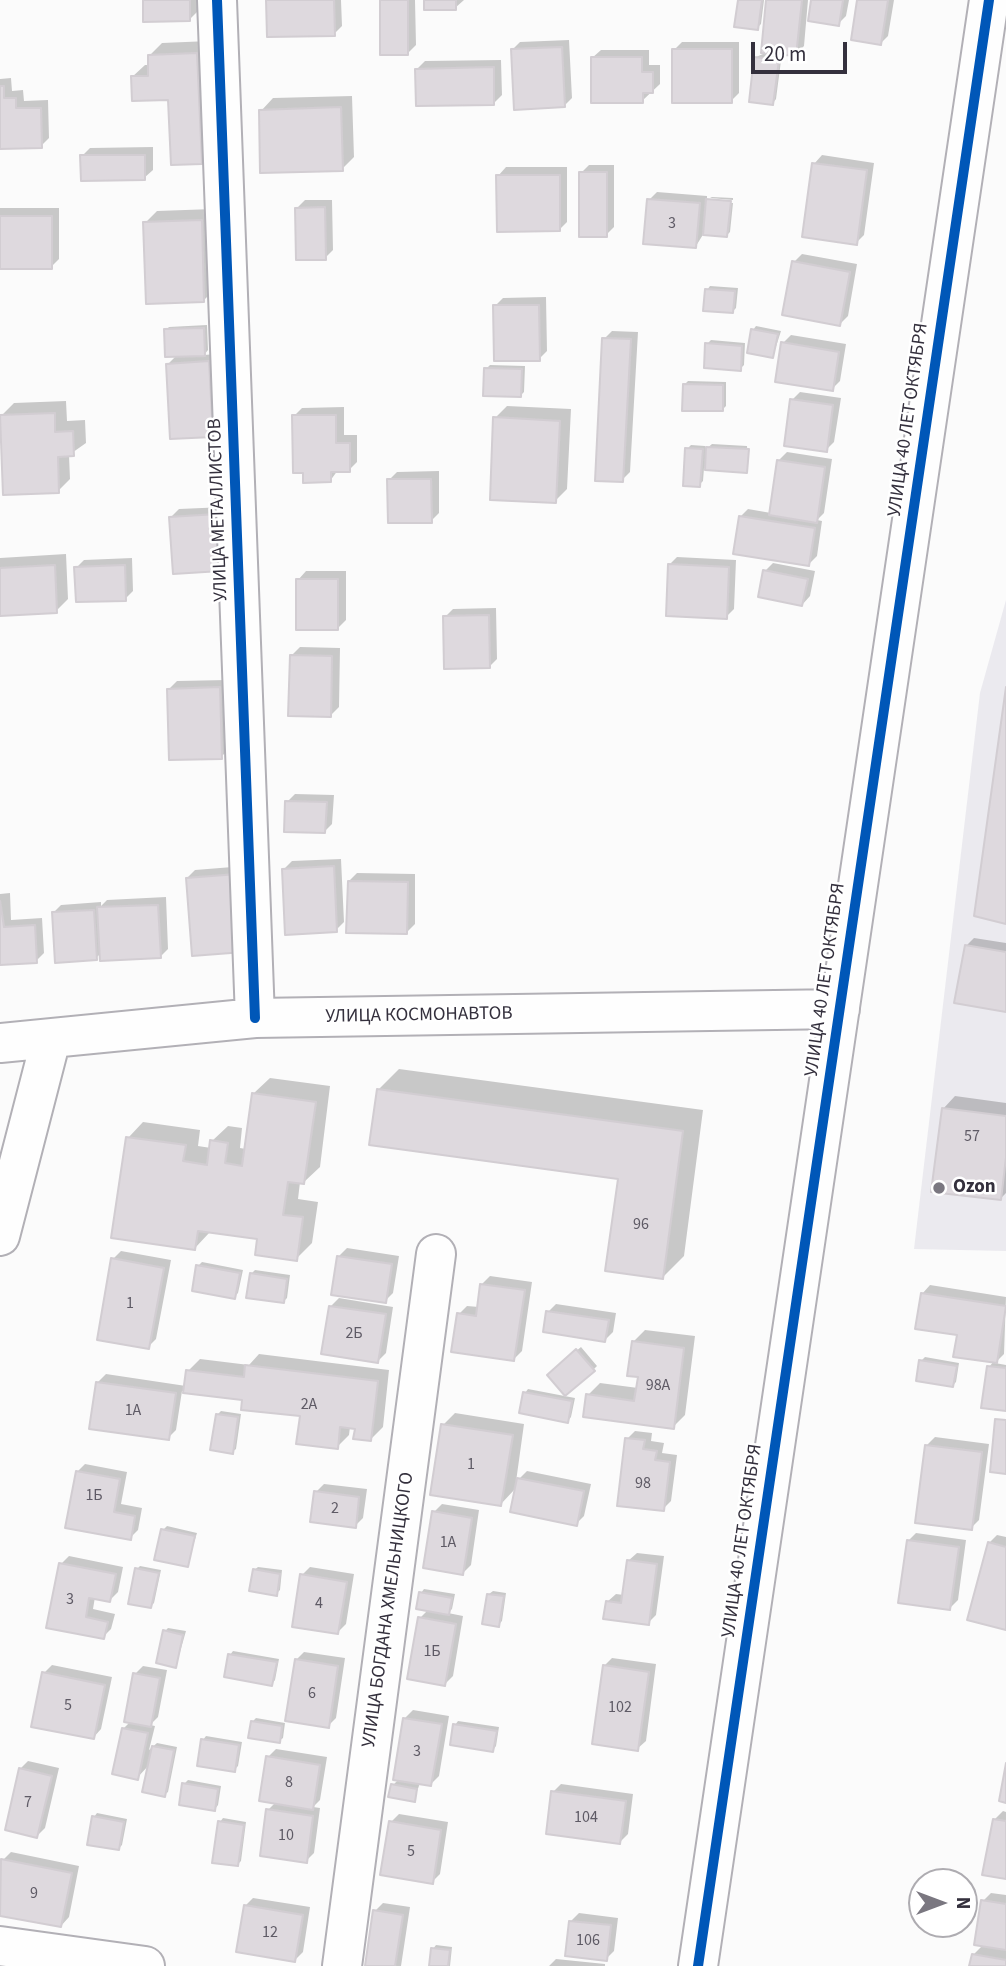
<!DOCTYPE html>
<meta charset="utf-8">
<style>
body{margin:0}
#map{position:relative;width:1006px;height:1966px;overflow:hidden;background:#fbfbfb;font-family:"Source Sans 3",sans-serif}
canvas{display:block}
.north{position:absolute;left:908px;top:1868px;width:70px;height:70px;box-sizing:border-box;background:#fff;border:2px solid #aeacb1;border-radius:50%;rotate:90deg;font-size:19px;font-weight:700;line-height:28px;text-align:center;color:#34303d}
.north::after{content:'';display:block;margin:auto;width:24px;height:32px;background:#7a7780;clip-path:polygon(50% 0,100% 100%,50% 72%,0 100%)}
.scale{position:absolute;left:751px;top:42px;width:96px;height:32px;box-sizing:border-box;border:4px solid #34303d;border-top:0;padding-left:9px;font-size:21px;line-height:24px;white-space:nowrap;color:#34303d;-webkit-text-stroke:5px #fff;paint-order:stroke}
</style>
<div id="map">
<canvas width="1006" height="1966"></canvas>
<div class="north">N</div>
<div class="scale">20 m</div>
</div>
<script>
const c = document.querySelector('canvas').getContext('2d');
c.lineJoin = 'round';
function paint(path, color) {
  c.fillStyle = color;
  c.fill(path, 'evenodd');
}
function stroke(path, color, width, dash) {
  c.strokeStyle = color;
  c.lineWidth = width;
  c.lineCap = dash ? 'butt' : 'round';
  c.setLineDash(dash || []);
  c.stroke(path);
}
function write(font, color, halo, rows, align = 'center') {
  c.font = font + ' "Source Sans 3",sans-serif';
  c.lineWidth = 5;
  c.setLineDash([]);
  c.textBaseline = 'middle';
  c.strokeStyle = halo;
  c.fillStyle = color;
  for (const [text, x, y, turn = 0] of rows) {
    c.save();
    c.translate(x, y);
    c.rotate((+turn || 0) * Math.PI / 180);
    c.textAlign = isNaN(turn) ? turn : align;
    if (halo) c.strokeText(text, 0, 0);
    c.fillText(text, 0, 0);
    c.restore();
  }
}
paint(new Path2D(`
 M1006,600V1251L914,1249L980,693Z`), '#ebeaef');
paint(new Path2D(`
 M144,0H197L198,11L190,19Z
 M268,0H341L342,26L334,34Z
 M382,0H415L416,45L408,53Z
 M426,0H464L455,8Z
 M740,0H764L761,24L757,28Z
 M768,0H808L804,46L796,54L782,53L776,99L773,103L756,57L763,54Z
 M813,0H849L846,16L838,24Z
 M859,0H894L888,36L880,44Z
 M569,40L572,98L564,106L512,50L520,42Z
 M209,41L213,150L201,162L170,98L132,77L145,65H150V55L162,43Z
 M682,42H739V93L731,101L674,50Z
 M601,50H649V65H660V84L642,101L592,58Z
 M501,60L502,95L494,103L417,69L425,61Z
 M11,78L12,91L23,90L24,101L48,100L49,138L41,146L0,147V79Z
 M352,96L354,157L342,169L261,111L273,98Z
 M153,147V170L144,178L82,156L90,148Z
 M822,155L874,163L864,235L856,243L814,164Z
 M589,165H614V227L606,235L581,173Z
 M506,167H567V222L559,230L498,176Z
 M657,192L707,196V202L733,203L730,232L727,235L704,233L696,246L649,200Z
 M712,197L733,198V200L710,198Z
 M305,200H332L333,250L325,258L297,208Z
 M0,208H59V259L51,267H0Z
 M213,209L216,288L204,300L145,223L157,211Z
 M802,254L857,264L848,316L840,324L794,262Z
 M710,286L738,288L736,308L733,311L707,290Z
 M546,297L547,351L539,359L495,306L503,298Z
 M207,325L208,350L204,355L216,354L220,427L212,435L168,364L177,355L166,330L169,327Z
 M756,326L781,331L773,356L753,330Z
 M612,331L638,332L630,472L622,480L604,339Z
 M791,335L846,344L840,381L832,389L783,343Z
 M711,340L745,343L744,365L740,369L707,344Z
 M490,365L525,366L524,392L521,395L486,369Z
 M688,381L726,382V406L722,410L684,385Z
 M800,392L841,398L834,442L826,450L792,400Z
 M66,401L67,421L85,420L86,443L69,455L70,479L58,491L2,415L14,403Z
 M507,406L571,409L567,489L555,501L495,418Z
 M344,407V435H357V462L349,470H338L330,481L294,416L302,408Z
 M712,444L747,446L748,469L704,468L703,481L699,485L687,449L691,445L705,446V450Z
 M787,452L832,459L824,513L817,520L822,521L817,556L809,564L740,517L748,509L771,513L779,460Z
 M439,471V513L431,521L389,480L397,472Z
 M225,507L228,561L171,517L179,509Z
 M66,554L68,599L56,611L0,614V558Z
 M677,557L736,560L734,609L726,617L669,565Z
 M132,558L133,591L125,599L76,568L84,560Z
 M773,563L815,571L810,596L802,605L765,571Z
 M306,571H346V620L338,628L298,580Z
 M496,608L497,659L489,667L445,617L453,609Z
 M300,647L340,648L339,707L331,715L292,655Z
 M227,680L229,749L221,757L169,689L177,681Z
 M295,794L334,795L332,824L324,832L287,802Z
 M341,859L344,922L336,930L284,869L292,861Z
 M245,866L251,942L187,878L195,870Z
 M357,873L415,874V924L407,932L349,881Z
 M10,893L11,920L42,918L44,953L36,961L0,964V894Z
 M166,897L168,949L160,957L101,953L96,958L53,913L61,905L101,902V906L107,900Z
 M974,938L1006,943V1010L966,946Z
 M399,1069L703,1110L684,1256L663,1277L620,1178L378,1090Z
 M270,1078L330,1086L320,1167L304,1182H300L298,1199L318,1202L312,1243L296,1259L259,1237L210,1232L195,1248L128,1138L143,1122L200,1130L198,1146L211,1148L212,1141L228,1126L242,1128L240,1148L246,1149L254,1093Z
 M955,1096L1006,1103V1193L1000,1199L943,1109Z
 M347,1248L399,1256L393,1293L385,1301L339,1256Z
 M121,1251L171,1260L156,1339L148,1347L113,1259Z
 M202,1262L243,1270L238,1293L234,1297L198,1266Z
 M255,1270L290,1275L287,1298L283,1302L251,1274Z
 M490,1276L532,1282L522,1351L514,1359L459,1314L467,1306L479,1307L482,1284Z
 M930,1285L1006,1297L1004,1354L995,1363L1006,1365V1410L989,1367L994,1361L959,1334L922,1294Z
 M339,1298L393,1307L386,1353L378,1361L331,1306Z
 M556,1304L616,1313L613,1332L605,1340L548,1312Z
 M645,1330L695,1336L685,1415L673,1427L588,1395L600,1383L638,1388L640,1376L633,1342Z
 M581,1347L597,1366L593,1370L552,1371Z
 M259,1354L389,1370L383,1427L371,1439L356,1428L350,1427L349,1435L337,1447L302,1415L244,1398L182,1391L176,1430L168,1438L98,1382L106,1374L186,1386L188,1371L200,1359L249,1365Z
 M925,1357L959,1363L956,1382L953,1385L921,1361Z
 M528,1389L575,1398L571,1417L568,1421L525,1393Z
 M221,1411L241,1414L236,1449L232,1452L217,1415Z
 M455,1413L524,1424L515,1489L501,1504L443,1425Z
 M635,1431L652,1433L651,1441L664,1443L662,1453L677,1455L671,1501L663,1509L627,1439Z
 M935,1437L989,1444L979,1520L971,1528L927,1445Z
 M85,1464L127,1472L121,1504L142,1508L138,1530L130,1538L77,1472Z
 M527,1471L591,1484L584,1516L576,1524L519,1479Z
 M324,1484L367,1489L363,1518L355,1526L316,1492Z
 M442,1504L479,1510L471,1565L463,1573L434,1512Z
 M167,1526L197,1533L187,1565L163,1530Z
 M916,1533L966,1540L958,1600L950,1608L908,1541Z
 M997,1535L1006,1537V1628L989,1543Z
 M637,1553L664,1556L656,1615L648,1623L607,1602L616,1594L624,1595L628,1561Z
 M69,1556L123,1567L118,1592L110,1600L95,1597L93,1609L115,1614L111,1629L103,1637L48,1626L61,1564Z
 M140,1566L161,1570L154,1603L151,1606L137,1569Z
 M258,1567L282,1570L280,1590L276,1594L254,1570Z
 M310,1567L354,1574L346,1624L338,1632L302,1575Z
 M424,1589L455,1594L452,1609L448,1613L463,1616L453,1676L445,1684L420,1618L428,1610L421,1593Z
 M493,1591L506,1593L502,1621L498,1625L489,1594Z
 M168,1628L186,1631L176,1666L165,1631Z
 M233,1651L279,1659L275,1680L272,1684L230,1655Z
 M304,1652L345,1658L336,1718L328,1726L296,1660Z
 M612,1658L656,1664L646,1741L637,1749L604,1666Z
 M52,1665L112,1677L101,1729L93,1738L44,1673Z
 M143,1666L167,1670L158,1717L150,1725L155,1726L149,1750L157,1743L177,1747L168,1792L164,1795L149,1765L137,1778L123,1729L131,1721L135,1674Z
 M413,1710L449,1716L439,1776L431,1784L420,1783L414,1800L393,1785L399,1779L405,1718Z
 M256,1718L285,1723L283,1738L279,1741L253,1721Z
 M458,1721L499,1727L496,1746L493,1750L455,1725Z
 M206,1736L242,1742L238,1766L234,1770L203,1740Z
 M276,1749L327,1757L320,1800L313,1807L320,1808L314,1853L306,1861L268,1810L276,1802L268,1757Z
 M28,1761L59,1768L45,1828L37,1836L20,1769Z
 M188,1780L221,1786L218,1805L215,1809L184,1784Z
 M561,1784L633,1794L628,1834L620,1842L553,1792Z
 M1003,1811L1006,1812V1878L995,1819Z
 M97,1813L127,1819L122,1845L119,1848L94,1817Z
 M399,1814L448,1822L440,1874L432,1882L391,1822Z
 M223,1818L246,1822L241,1861L237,1865L220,1822Z
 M11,1852L79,1866L69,1917L61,1926L0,1914V1873L3,1860Z
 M991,1893L1006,1895V1966H971L973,1955L984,1944L983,1901Z
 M253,1898L310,1907L303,1952L295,1960L245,1906Z
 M383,1903L410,1907L401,1966H366L375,1911Z
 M579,1913L618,1918L614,1951L606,1959L571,1921Z
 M436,1945L452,1947L450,1966H430L433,1949Z
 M556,1959L605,1964V1966H549Z`), '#0003');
const building = new Path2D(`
 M143,0H190V21L143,22Z
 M266,0H334L335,36L267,37Z
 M380,0H408V55H380Z
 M424,0H456V10H424Z
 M738,0H762L758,30L734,27Z
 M766,0H802L796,56L761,53Z
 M811,0H843L839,26L808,21Z
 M857,0H888L881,45L851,40Z
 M562,47L565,107L514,110L511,49Z
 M672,49H732V103H672Z
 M197,53L202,164L171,165L168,100L132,101L131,76H148V55Z
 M591,57H642V72H653V93H643V103H591Z
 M754,57L779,60L773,105L749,102Z
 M494,67V105L416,106L415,69Z
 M0,86H4V98H16V108H41L42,148L0,149Z
 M341,107L343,171L260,173L259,110Z
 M80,155H145V180L81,181Z
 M812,163L867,170L857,245L802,237Z
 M579,172H607V237H579Z
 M496,175H560V231L497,232Z
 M647,199L700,203L696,248L643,244Z
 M706,199L731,201L727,237L703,235Z
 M325,207L326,260H296L295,208Z
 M0,216H52V269H0Z
 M202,220L204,302L146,304L143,222Z
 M792,261L850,272L840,326L782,315Z
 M705,289L735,291L733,313L703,311Z
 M493,305H539L540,361H494Z
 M204,328L205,356L165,357L164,329Z
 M751,329L778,334L773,358L747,353Z
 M602,338L631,339L623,482L595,481Z
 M781,342L839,352L833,391L775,382Z
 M705,343L742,346L741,371L704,368Z
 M209,361L213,437L170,439L166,364Z
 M484,368L522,369L521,397L483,396Z
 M683,384L723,385V411H682Z
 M790,399L833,405L827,452L784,446Z
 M55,413V432L73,431L74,456L58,457L59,493L3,495L0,415Z
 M292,415H336V443H350V472H331V482L303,483V473H293Z
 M493,417L560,421L556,503L490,500Z
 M706,447L749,449L747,473L705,470Z
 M685,448L703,449L700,487L683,486Z
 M777,460L825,467L817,523L769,515Z
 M387,479H431L432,523H388Z
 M218,514L221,571L173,574L169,517Z
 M739,516L815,528L809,566L733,554Z
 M668,564L729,567L727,619L666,616Z
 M55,565L57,613L0,616V568Z
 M125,565L126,601L76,602L74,567Z
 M763,570L808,579L802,606L758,597Z
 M296,579H338V630H296Z
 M489,615L490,668L444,669L443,616Z
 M290,655L332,656L331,717L288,716Z
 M220,687L222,759L169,760L167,689Z
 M1006,687V924L974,916Z
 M285,801L327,802L325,833L284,832Z
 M334,866L337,932L285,935L282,869Z
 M238,874L244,952L192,956L186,878Z
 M348,881L408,882L407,934L346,933Z
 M0,901L4,927L35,925L37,963L0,965Z
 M158,905L161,958L100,961L97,907Z
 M94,910L97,960L55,963L52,912Z
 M965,945L1006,952V1012L954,1003Z
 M377,1089L683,1131L663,1279L605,1271L618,1179L369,1145Z
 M252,1093L316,1102L304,1184L288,1182L283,1215L303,1217L297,1261L255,1255L257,1239L198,1231L195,1250L111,1238L126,1137L186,1145L183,1161L207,1165L210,1140L228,1143L225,1163L242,1166Z
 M942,1108L1006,1116V1157L1001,1200L931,1192Z
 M337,1256L392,1264L386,1303L331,1295Z
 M111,1258L164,1268L149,1349L97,1340Z
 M196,1265L240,1273L235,1299L192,1291Z
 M250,1273L287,1279L284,1303L246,1298Z
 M480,1284L525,1290L514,1361L451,1352L457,1313L476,1316Z
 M921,1293L1006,1306L997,1363L953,1357L957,1335L915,1329Z
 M329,1306L386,1314L378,1363L321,1354Z
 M546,1311L609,1320L605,1342L543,1332Z
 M632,1341L684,1348L674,1429L583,1417L586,1394L634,1401L638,1377L627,1376Z
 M576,1349L595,1371L565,1396L547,1375Z
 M919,1360L957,1366L953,1387L916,1381Z
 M245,1365L378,1381L371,1441L353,1439L355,1429L340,1427L338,1449L296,1444L300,1416L241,1410L242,1400L183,1393L186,1370L244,1377Z
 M987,1366L1006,1368V1411L981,1408Z
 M96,1382L176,1393L169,1440L89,1429Z
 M523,1392L572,1401L568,1423L519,1413Z
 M216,1414L238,1417L233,1454L210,1450Z
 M995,1419L1006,1420V1474L990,1472Z
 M441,1424L513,1435L501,1506L430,1495Z
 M625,1438L645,1440L643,1449L657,1451L655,1460L670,1462L664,1511L617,1506Z
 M925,1445L982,1452L972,1530L915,1523Z
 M76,1471L120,1479L114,1512L135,1516L131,1540L65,1528Z
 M517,1478L584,1491L577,1526L510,1512Z
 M314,1491L359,1497L356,1528L310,1522Z
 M432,1511L472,1518L463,1575L423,1568Z
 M161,1529L195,1536L188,1567L154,1560Z
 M907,1540L959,1547L950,1610L898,1603Z
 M988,1542L1006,1547V1630L967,1620Z
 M627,1560L657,1564L649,1625L603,1619L606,1601L621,1603Z
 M59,1563L116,1574L110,1602L89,1598L86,1617L108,1622L104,1639L46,1628Z
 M135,1568L159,1573L151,1608L128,1604Z
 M253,1569L280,1574L277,1596L249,1591Z
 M300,1574L347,1582L338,1634L292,1627Z
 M419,1592L452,1598L449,1615L416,1609Z
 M487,1594L504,1596L499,1627L482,1624Z
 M418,1617L456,1624L445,1686L407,1679Z
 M163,1630L183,1635L176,1668L156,1663Z
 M228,1654L277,1662L272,1686L224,1677Z
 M295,1659L338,1666L329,1728L285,1721Z
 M603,1665L649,1672L638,1751L592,1744Z
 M42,1672L105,1685L94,1739L31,1727Z
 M133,1673L160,1678L151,1727L124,1722Z
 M403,1718L442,1724L431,1786L393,1780Z
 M251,1721L282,1726L280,1743L248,1738Z
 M453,1724L497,1731L493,1752L450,1745Z
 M122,1728L148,1733L138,1780L112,1774Z
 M201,1739L239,1745L235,1772L197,1766Z
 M152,1746L174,1750L165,1797L142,1792Z
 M266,1756L320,1765L313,1810L259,1801Z
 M1006,1763V1803L999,1801Z
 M19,1768L52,1776L37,1838L5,1830Z
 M182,1783L218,1789L215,1811L179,1805Z
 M391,1784L417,1789L415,1802L388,1797Z
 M551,1791L626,1801L620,1844L546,1834Z
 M266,1809L313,1816L307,1863L260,1856Z
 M92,1816L124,1822L119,1850L87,1845Z
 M993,1819L1006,1821V1879L982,1875Z
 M218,1821L244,1825L238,1866L212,1863Z
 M389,1821L441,1830L433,1884L380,1875Z
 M1,1859L72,1873L61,1927L0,1916Z
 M981,1900L1006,1904V1950L974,1945Z
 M244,1905L303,1915L295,1962L236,1952Z
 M373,1910L403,1915L395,1966H365Z
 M569,1921L611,1925L607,1961L565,1956Z
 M431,1948L450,1950L448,1966H429Z
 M972,1954L1006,1960V1966H969Z`);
paint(building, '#ded9de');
stroke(building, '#d2cdd2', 2);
const minor = new Path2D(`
 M217,0L255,1018
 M0,1043L255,1018L840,1009
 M0,1236L51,1039
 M0,1946L145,1966
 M342,1966L436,1254
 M698,1966L989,0`);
stroke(minor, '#b2b0b6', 42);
stroke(minor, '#fefefe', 38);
stroke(new Path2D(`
 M217,0L255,1018
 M698,1966L989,0`), '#0057b8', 10);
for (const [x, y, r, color] of [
 [939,1188,7,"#7a7780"]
]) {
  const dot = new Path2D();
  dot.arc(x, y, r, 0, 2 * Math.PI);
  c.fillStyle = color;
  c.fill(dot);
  stroke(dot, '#fff', 2.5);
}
write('16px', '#5e5a65', null, [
 ["3",672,224],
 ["57",972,1137],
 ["96",641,1225],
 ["1",130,1304],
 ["2Б",354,1334],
 ["98А",658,1386],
 ["2А",309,1405],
 ["1А",133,1411],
 ["1",471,1465],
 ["98",643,1484],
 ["1Б",94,1496],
 ["2",335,1509],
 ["1А",448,1543],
 ["3",70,1600],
 ["4",319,1604],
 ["1Б",432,1652],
 ["6",312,1694],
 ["5",68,1706],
 ["102",620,1708],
 ["3",417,1752],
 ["8",289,1783],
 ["7",28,1803],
 ["104",586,1818],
 ["10",286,1836],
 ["5",411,1852],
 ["9",34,1894],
 ["12",270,1933],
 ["106",588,1941]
]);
write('19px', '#34303d', '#fff', [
 ["УЛИЦА 40 ЛЕТ ОКТЯБРЯ",909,420,-82],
 ["УЛИЦА МЕТАЛЛИСТОВ",219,510,-92],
 ["УЛИЦА 40 ЛЕТ ОКТЯБРЯ",826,980,-82],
 ["УЛИЦА КОСМОНАВТОВ",419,1016,-1],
 ["УЛИЦА 40 ЛЕТ ОКТЯБРЯ",743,1541,-82],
 ["УЛИЦА БОГДАНА ХМЕЛЬНИЦКОГО",389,1610,-82]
]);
write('bold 19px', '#34303d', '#fff', [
 ["Ozon",953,1188]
], 'left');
</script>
